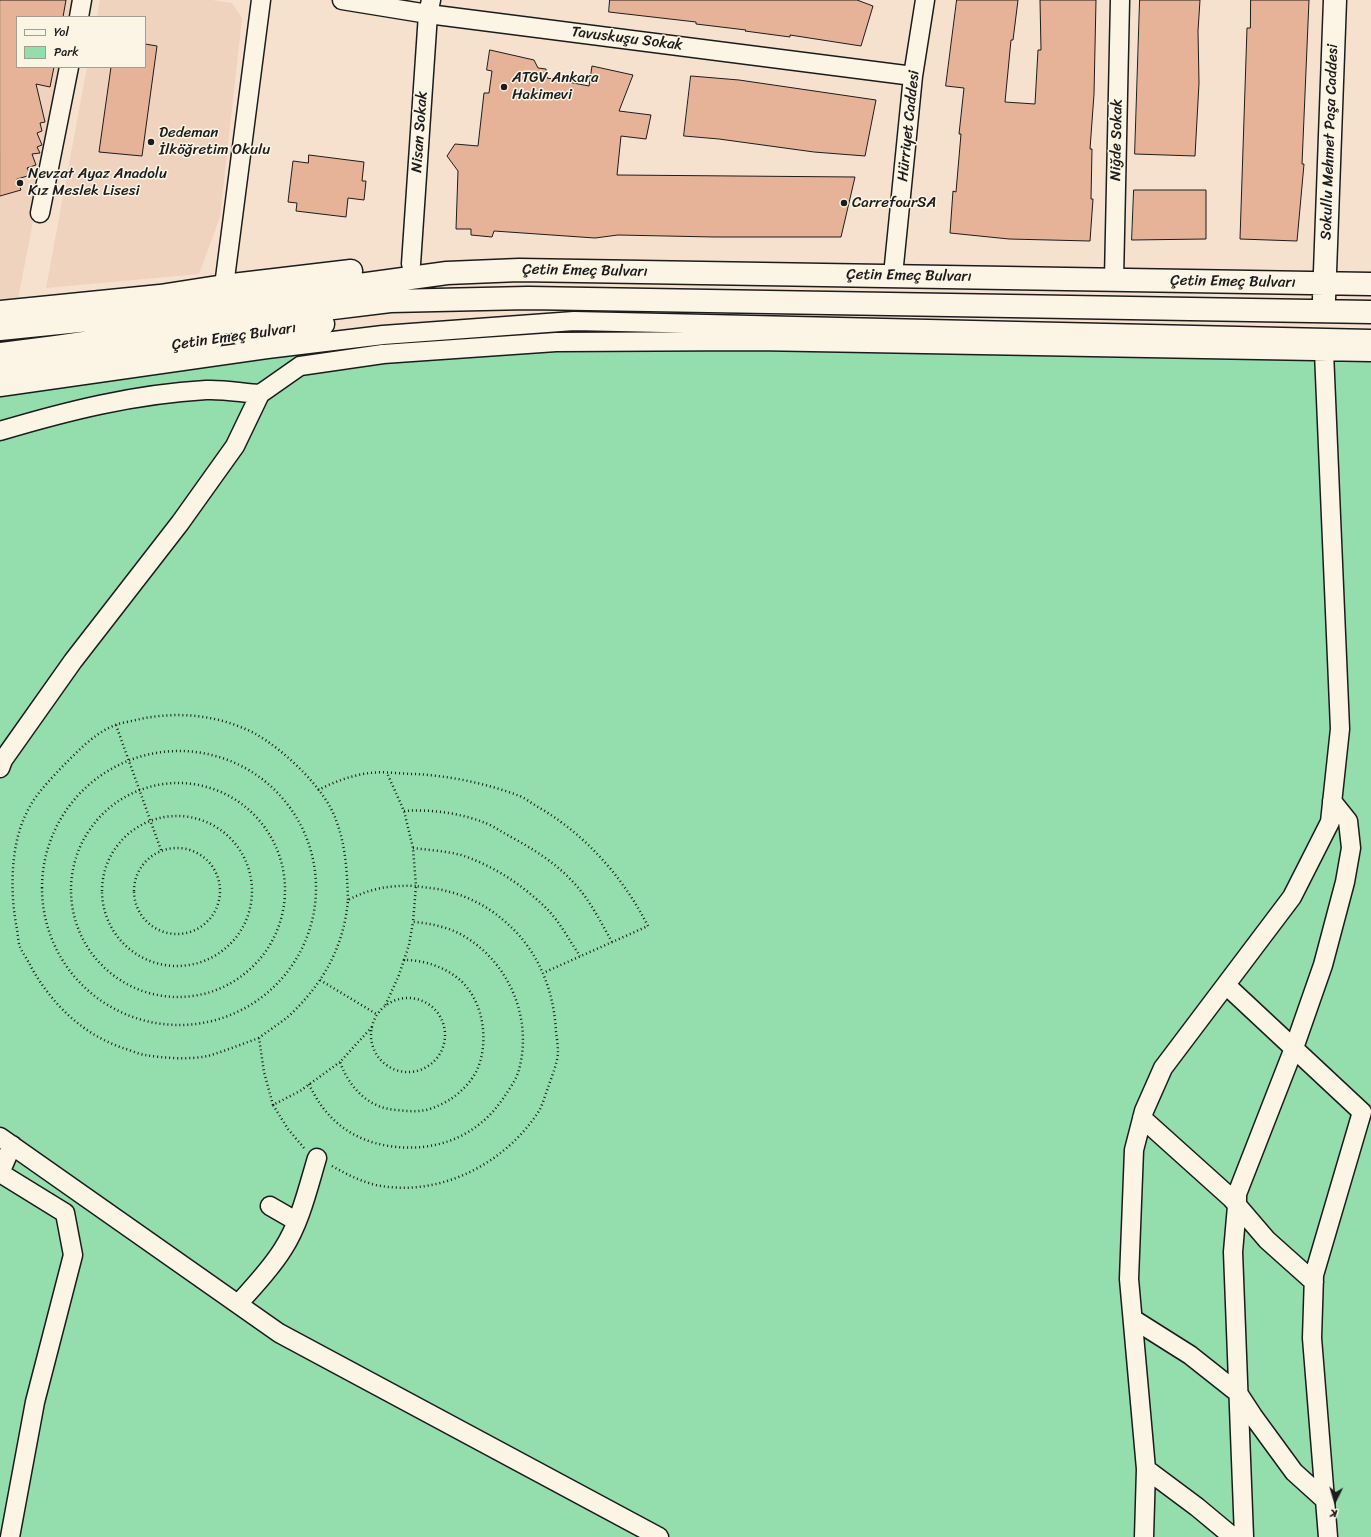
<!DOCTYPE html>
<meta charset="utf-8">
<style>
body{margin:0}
#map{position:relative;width:1371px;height:1537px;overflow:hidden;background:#f5e1ce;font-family:Sriracha,sans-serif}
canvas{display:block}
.legend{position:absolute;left:16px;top:16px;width:130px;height:52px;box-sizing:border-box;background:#fcf5e5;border:1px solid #a29e95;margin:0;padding:5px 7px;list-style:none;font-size:12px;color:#1c1c1c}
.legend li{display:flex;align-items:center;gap:8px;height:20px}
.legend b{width:20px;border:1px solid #a29e95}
.north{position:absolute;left:1315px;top:1481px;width:40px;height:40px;-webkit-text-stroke:3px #fcf5e5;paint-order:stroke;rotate:185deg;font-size:11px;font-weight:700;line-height:16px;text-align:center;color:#1c1c1c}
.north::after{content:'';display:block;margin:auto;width:14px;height:18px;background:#1c1c1c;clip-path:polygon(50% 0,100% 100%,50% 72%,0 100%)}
</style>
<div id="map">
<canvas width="1371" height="1537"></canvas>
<ul class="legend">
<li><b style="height:5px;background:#fcf5e5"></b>Yol</li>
<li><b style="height:11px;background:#94ddad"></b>Park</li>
</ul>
<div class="north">K</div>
</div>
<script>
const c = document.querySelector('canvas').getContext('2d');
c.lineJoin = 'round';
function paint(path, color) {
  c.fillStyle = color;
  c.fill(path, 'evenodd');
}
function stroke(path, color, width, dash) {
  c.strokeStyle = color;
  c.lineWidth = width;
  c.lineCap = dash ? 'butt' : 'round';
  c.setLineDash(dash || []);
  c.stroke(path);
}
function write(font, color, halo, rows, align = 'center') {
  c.font = font + ' Sriracha,sans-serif';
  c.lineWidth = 3;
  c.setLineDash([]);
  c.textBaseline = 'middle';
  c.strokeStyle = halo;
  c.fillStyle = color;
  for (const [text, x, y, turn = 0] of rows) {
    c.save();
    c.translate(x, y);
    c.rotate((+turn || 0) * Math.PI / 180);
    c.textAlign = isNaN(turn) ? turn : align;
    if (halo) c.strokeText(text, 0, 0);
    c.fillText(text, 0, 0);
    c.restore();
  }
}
paint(new Path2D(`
 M0,0H76L72,17H17V67H63L18,299H0Z
 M100,0H212L232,3L242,18L220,217L199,274L46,288L87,67H145V17H97Z`), '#f0d3be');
paint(new Path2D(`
 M556,342L1371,352V1537H0V387L267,349L383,354Z`), '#94ddad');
const building = new Path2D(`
 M0,0H66L63,17H17V67H54L50,87L36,84L45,122L40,123L42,131L37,133L42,145L37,147L40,153L32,154L36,165L27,168L31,175L17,179L21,190L0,196Z
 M610,0H857L873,6L861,46L790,35V37L745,31L746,30L696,24V22L609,12Z
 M957,0H1018L1013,40H1011L1005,102L1035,104L1038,50H1041L1040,0H1096L1094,94L1090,149H1092L1091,199H1093L1090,241L1009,239L950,233L953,191L956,192L961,134H959L964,88L946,86Z
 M1140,0H1200L1198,31L1199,83L1195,156L1135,154Z
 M1251,0H1309L1302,164H1304L1297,241L1240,239L1247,28H1250Z
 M145,44L157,46L142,156L99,152L111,67H145Z
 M490,50L534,60L538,68L546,69L547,78L589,86L592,66L633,75L619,111L651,115L646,139L621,136L617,175L855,177L841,237H714L618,235L595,238L494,231L492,237L471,235V229H456L458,171L447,156L455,144L478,146L484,93H489L492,71L487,70Z
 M691,76L739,80L876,100L865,156L814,152L719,139L684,136Z
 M309,155L364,162L362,181H366L364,200L348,198L346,217L296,211L297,203L288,202L293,161L308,163Z
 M1134,190H1206V239L1132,240Z`);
paint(building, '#e6b398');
stroke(building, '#1c1c1c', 1);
const minor = new Path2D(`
 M342,0L428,14L913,76
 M79,17L82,0
 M40,213L69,67
 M411,264L428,14L431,0
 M893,275L913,76L925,0
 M1114,279L1120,0
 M224,286L261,0
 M0,387L267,349L383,335L574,321L1371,339
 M0,431C67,411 135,394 206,390C223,389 243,393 260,394
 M0,768L3,760L73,661L180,523L235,446L260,394L300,366L383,354L556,342L756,341L1371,352
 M1226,985L1362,1112L1314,1275L1312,1338L1328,1537
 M1142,1118L1231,1198L1267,1240L1314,1282
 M0,1137L279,1333L659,1537
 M270,1206L296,1221
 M238,1304C254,1286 270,1270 283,1249C300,1223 308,1188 317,1158
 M1133,1319L1190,1355L1238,1393L1253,1416L1294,1472L1325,1500
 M1146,1469L1197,1507L1233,1537
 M10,1537L35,1402L73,1255L65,1213L0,1173L12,1145
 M1144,1537L1146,1469L1129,1279L1134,1150L1144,1111L1163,1068L1292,897L1330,822L1340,729L1324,352
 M1244,1537L1233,1252L1237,1206V1194L1294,1048L1323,965L1345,882L1351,848L1348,821L1332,801`);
const major = new Path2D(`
 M1324,299L1335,0
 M0,312L160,296L224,286L351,271
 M0,329L148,314L447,273L519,270L1371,284
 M243,336L323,324
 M0,354L56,347L284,314L390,301L528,298L1371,312
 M0,371L211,341`);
stroke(minor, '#1c1c1c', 21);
stroke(major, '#1c1c1c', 25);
stroke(new Path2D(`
 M116,725L161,850
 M42 888a137 137 0 1 1 274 0a137 137 0 1 1-274 0Z
 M71 890a107 107 0 1 1 214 0a107 107 0 1 1-214 0Z
 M318,790C334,782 352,775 370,773C385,771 401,774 416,774C449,776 485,783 517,795C524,797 531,803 538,807C585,834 623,877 648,926L543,973
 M404,811C430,809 459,813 483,822C489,824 496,828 502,832C526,845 553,860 572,881C589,898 600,921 612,942
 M102 891a75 75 0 1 1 150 0a75 75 0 1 1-150 0Z
 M134 891a43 43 0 1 1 86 0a43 43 0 1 1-86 0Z
 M413,848C428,850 446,851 461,855C492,865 521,884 544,906C559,920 569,940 580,956
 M320,980L378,1015
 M371 1035a37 37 0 1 1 74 0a37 37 0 1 1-74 0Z
 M372,1027L340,1062C349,1087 368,1108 396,1110C406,1111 416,1112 426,1110C435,1108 444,1103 451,1099C461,1092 470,1083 476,1072C490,1044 484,1001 460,980C445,967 424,960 404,960L399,975L385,1006
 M259,1038C242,1044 225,1051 208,1056C189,1060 163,1058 145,1055C138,1054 130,1050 123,1048C82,1034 52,1004 31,967C28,960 23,954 20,947C18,942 18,935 17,929C10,895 10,846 26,814C34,796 48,782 61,768C78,751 95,732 118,724C125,722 133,721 140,719C179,711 218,715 254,733C283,749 325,788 336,820C346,846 347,873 348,900
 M309,1084C325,1119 351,1140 389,1146C435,1153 478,1137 504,1097C509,1090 515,1081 518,1073C534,1021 510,962 462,935C448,927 429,923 413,922L409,945L404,960
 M273,1105L264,1072L259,1038C269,1030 281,1023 291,1014C324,982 344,946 348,900C371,888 390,885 416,886L413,848L404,811L387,773
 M304,1148L288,1129L273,1105L300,1091L340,1062
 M332,1166C346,1174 360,1181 376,1185C439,1198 505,1164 539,1111C543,1104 545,1095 548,1088C551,1078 557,1065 558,1053C558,1047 557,1039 556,1032C554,989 537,947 502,919C487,906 465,895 446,891C436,888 426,888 416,886L413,922`), '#1c1c1c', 2.5, [1, 3]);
stroke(minor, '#fcf5e5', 18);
stroke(major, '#fcf5e5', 22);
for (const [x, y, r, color] of [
 [504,87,4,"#1c1c1c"],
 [151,142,4,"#1c1c1c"],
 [20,183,4,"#1c1c1c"],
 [844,203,4,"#1c1c1c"]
]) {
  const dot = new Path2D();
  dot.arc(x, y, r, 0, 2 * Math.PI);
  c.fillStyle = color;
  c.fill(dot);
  stroke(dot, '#fcf5e5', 1.5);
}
write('15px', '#1c1c1c', '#fcf5e5', [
 ["Tavuskuşu Sokak",627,39,7],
 ["Hürriyet Caddesi",909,126,-84],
 ["Nisan Sokak",420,132,-86],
 ["Niğde Sokak",1117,140,-89],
 ["Sokullu Mehmet Paşa Caddesi",1330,142,-88],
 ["Çetin Emeç Bulvarı",585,271,1],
 ["Çetin Emeç Bulvarı",909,276,1],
 ["Çetin Emeç Bulvarı",1233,282,1],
 ["Çetin Emeç Bulvarı",234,337,-8]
]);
write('15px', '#1c1c1c', '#fcf5e5', [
 ["ATGV Ankara",512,78],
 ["Hakimevi",512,95],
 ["Dedeman",159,133],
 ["İlköğretim Okulu",159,150],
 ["Nevzat Ayaz Anadolu",28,174],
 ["Kız Meslek Lisesi",28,191],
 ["CarrefourSA",852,203]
], 'left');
</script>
